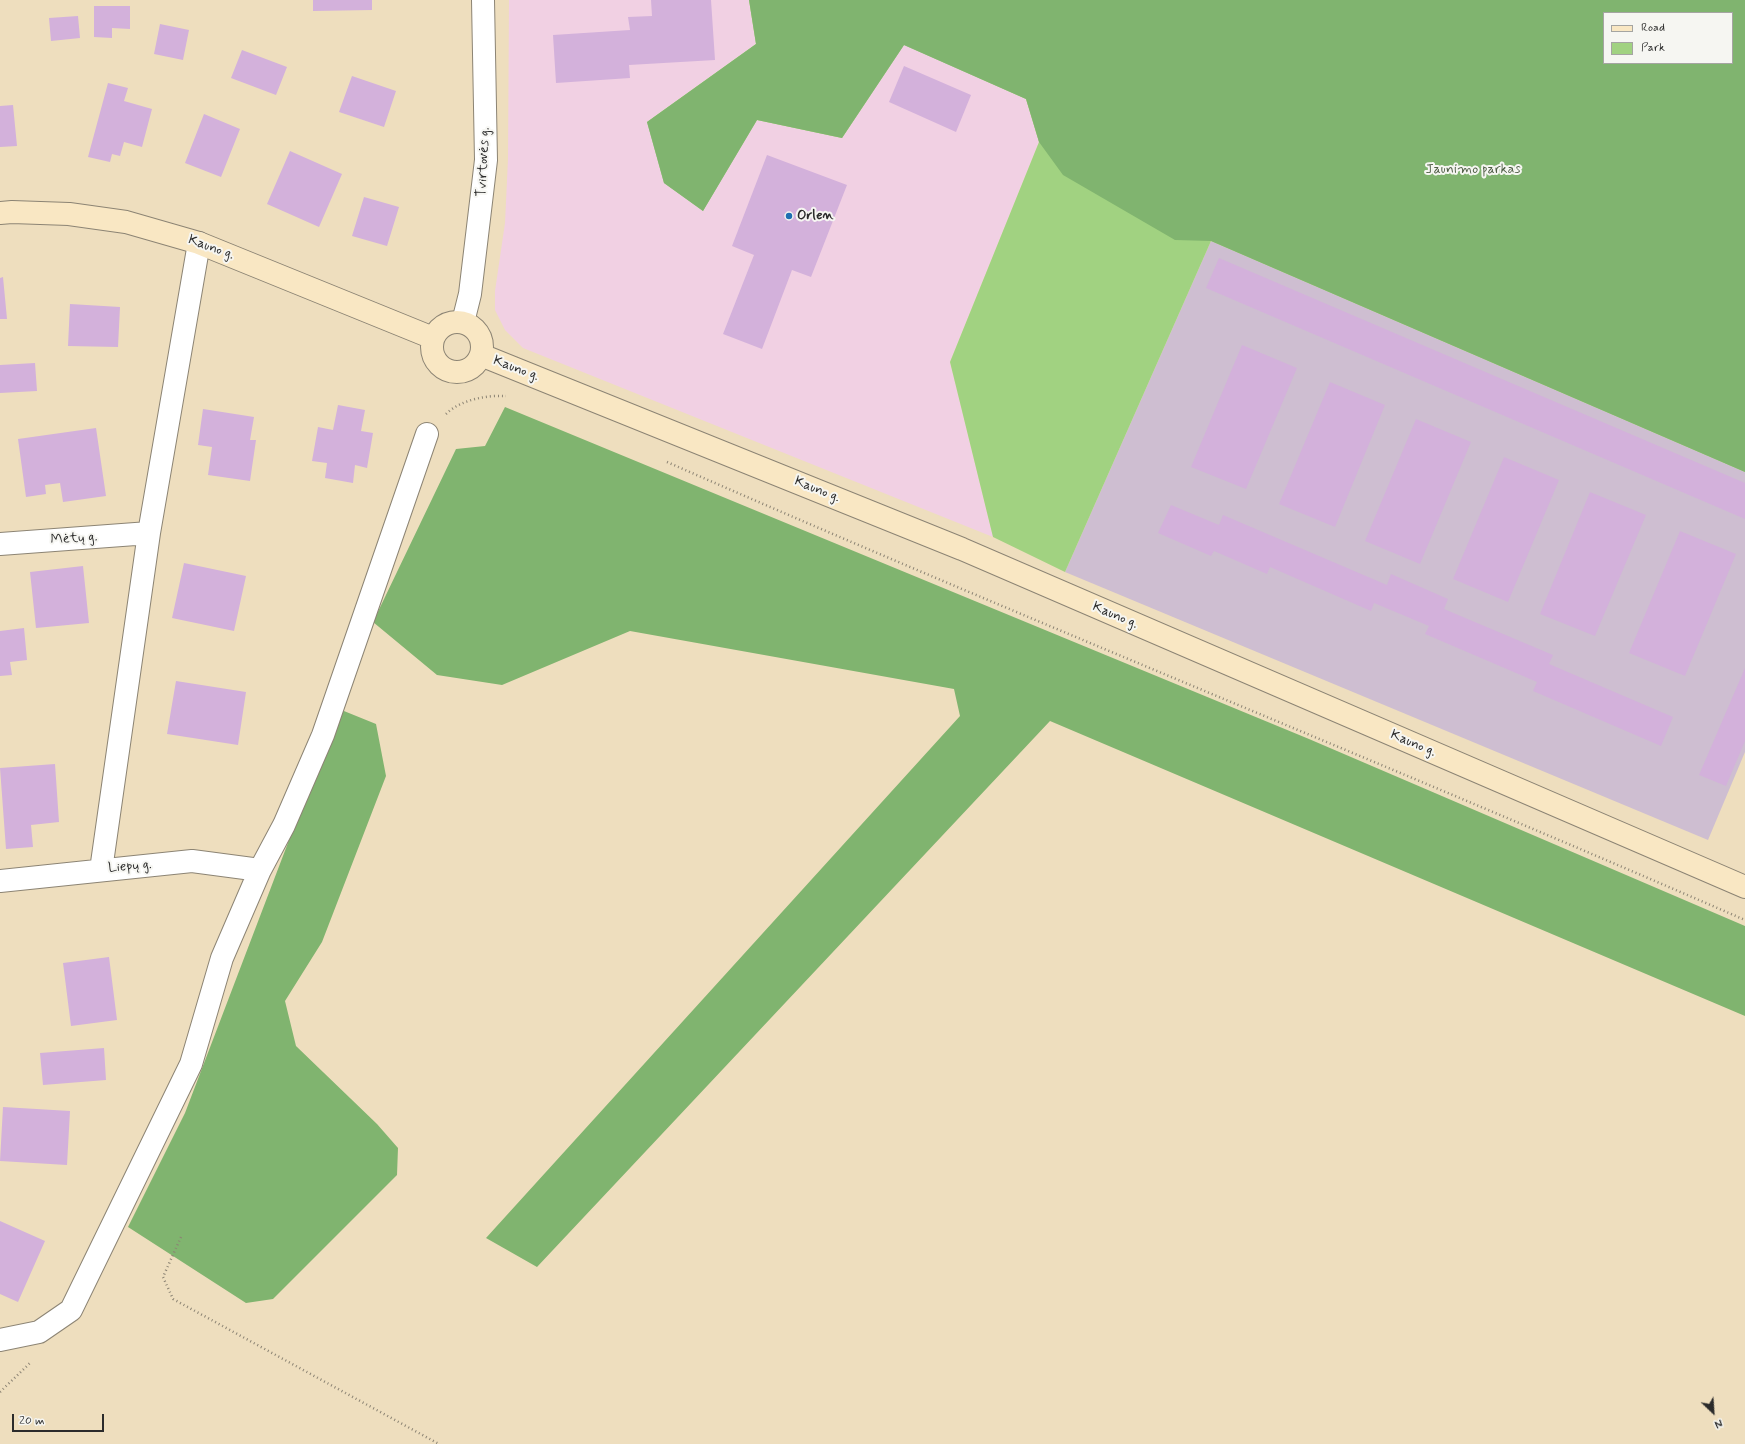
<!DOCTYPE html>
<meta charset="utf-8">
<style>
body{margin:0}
#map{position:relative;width:1745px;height:1444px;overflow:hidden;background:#eedebe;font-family:Mynerve,sans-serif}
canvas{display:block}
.legend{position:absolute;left:1603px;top:12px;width:130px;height:52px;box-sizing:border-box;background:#f6f6f2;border:1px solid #a5a5a2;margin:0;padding:5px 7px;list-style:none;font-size:12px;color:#2b2b2b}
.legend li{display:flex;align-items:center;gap:8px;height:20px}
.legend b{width:20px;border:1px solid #a5a5a2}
.north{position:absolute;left:1693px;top:1392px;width:40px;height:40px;-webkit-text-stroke:3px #f6f6f2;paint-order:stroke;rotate:155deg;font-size:11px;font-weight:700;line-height:16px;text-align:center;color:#2b2b2b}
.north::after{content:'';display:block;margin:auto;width:14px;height:18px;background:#2b2b2b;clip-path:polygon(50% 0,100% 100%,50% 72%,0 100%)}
.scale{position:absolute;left:12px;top:1414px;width:92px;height:18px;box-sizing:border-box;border:2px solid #2b2b2b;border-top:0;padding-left:5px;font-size:12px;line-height:14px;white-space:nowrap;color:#2b2b2b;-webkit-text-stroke:3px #f6f6f2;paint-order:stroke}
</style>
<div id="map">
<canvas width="1745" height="1444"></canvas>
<ul class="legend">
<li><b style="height:5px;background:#f9e7c3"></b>Road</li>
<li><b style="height:11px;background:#a1d281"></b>Park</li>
</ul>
<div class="north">N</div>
<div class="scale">20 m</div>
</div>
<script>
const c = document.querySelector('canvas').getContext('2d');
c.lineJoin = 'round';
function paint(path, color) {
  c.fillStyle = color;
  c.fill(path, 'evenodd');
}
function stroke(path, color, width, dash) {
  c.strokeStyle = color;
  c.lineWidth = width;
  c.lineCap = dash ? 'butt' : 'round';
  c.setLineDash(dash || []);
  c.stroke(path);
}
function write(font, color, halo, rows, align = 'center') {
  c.font = font + ' Mynerve,sans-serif';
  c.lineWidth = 4;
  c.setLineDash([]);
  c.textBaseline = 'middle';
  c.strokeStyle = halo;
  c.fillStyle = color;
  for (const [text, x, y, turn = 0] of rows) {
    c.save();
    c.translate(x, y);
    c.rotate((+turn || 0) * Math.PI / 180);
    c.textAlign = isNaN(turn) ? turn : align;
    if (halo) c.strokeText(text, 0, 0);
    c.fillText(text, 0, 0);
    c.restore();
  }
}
paint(new Path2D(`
 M509,0H749L756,44L647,122L702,210L757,120L842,138L904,44L1026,99L1039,142L950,362L993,537L523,348L505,330L495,310V291L505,223L508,159Z`), '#f1d0e3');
paint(new Path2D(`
 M1211,241L1745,472V752L1708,840L1065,572Z`), '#cebed1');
paint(new Path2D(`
 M749,0H1745V472L1211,241L1065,572L993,537L950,362L1039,142L1026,99L904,45L842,138L757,120L703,211L664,183L647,122L756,44ZM1604,13H1732V63H1604Z`), '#a1d281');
paint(new Path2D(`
 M749,0H1745V472L1211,241L1175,240L1063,175L1039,142L1026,99L904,45L842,138L757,120L703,211L664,183L647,122L756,44ZM1604,13H1732V63H1604Z
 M505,407L1309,739L1745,926V1016L1050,721L537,1267L486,1238L960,716L954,689L630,631L502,685L437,675L373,622L456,449L485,446Z
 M339,709L376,724L386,776L322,942L285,1001L296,1046L377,1124L398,1148L397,1175L273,1299L246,1303L128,1227L185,1113Z`), '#80b46f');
paint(new Path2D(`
 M313,0H372V10L313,11Z
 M651,0H711L715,60L629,65L630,78L556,83L553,35L630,30L628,17L652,16Z
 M94,6H130V29L112,28V38L94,37Z
 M78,16L80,38L51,41L49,18Z
 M160,24L189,30L183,60L154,54Z
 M242,50L287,67L276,95L231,78Z
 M904,66L971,95L956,132L889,102Z
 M352,76L396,91L384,127L339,112Z
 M108,83L128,88L124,101L152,109L142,147L124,142L120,156L112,154L110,162L88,157Z
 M13,105L17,146L0,147V106Z
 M204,114L240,129L221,177L185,163Z
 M290,151L342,174L319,227L267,204Z
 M767,155L847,185L811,277L792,270L762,349L723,334L754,255L732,246Z
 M364,197L399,207L387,246L352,236Z
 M1219,258L1745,483V519L1206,288Z
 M3,277L7,319H0V278Z
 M70,304L120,307L118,347L68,346Z
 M1242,345L1297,368L1246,489L1191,467Z
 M35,363L37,391L0,393V365Z
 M1330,382L1385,405L1335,527L1279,504Z
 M338,405L365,410L361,431L373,433L367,468L355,465L353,483L325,478L327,463L312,461L318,427L333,430Z
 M203,409L254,417L250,440H256L250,481L208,475L212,447L198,445Z
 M1416,419L1471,442L1420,564L1365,541Z
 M96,428L106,496L63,502L60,483L45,485L46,494L26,497L18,439Z
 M1504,457L1559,480L1508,602L1453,579Z
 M1590,492L1646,515L1595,636L1540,614Z
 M1171,505L1219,525L1223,515L1387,585L1391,574L1448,599L1444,609L1553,655L1549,664L1673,717L1661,746L1533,691L1537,682L1425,634L1429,626L1374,603L1371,611L1270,567L1267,574L1214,551L1211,556L1158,533Z
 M1680,531L1736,554L1685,676L1629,653Z
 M184,563L246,576L234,631L172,618Z
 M83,566L89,623L36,628L30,572Z
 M24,628L27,660L10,662L12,675L0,676V631Z
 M1745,668V741L1726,786L1699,775Z
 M176,681L246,692L238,745L167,734Z
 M55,764L59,822L31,825L33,847L6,849L0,768Z
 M109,957L117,1020L71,1026L63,963Z
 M104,1048L106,1080L43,1085L40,1053Z
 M3,1107L70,1111L67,1165L0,1161Z
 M0,1221L45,1241L18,1302L0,1294Z`), '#d3b1db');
const street = new Path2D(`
 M463,322L470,294L486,160L483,0
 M0,544L149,533
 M101,870L149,533L199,243
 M0,881L192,861L260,870
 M0,1340L39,1332L71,1310L191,1064L222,958L260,870L284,825L323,735L427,434`);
const secondary = new Path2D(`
 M0,213L12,212L69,214L126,222L199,243L433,338
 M432 347a25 25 0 1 1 50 0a25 25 0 1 1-50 0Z
 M481,355L962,549L1745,887`);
stroke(street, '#8c8474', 24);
stroke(secondary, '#8c8474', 24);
stroke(new Path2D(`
 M430,366C441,376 452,382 467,378
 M446,414C460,400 486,395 506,396
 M667,462C1024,619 1387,764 1745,920
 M181,1237L163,1277L173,1299L439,1444
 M0,1392L30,1363`), '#8c8474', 2.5, [1, 3]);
stroke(street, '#fff', 22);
stroke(secondary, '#f9e7c3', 22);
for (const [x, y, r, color] of [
 [789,216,4,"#1f6fb2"]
]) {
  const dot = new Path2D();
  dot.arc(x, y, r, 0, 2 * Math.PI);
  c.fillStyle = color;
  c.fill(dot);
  stroke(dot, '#f6f6f2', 1.5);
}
write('14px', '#2b2b2b', '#f6f6f2', [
 ["Tvirtovės g.",484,162,-87],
 ["Kauno g.",211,248,20],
 ["Kauno g.",516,369,21],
 ["Kauno g.",817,490,22],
 ["Mėtų g.",74,539,-4],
 ["Kauno g.",1115,616,23],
 ["Kauno g.",1413,744,23],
 ["Liepų g.",130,867,-5]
]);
write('14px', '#4e5d45', '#f6f6f2', [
 ["Jaunimo parkas",1473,170]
]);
write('bold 14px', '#2b2b2b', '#f6f6f2', [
 ["Orlen",797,216]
], 'left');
</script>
